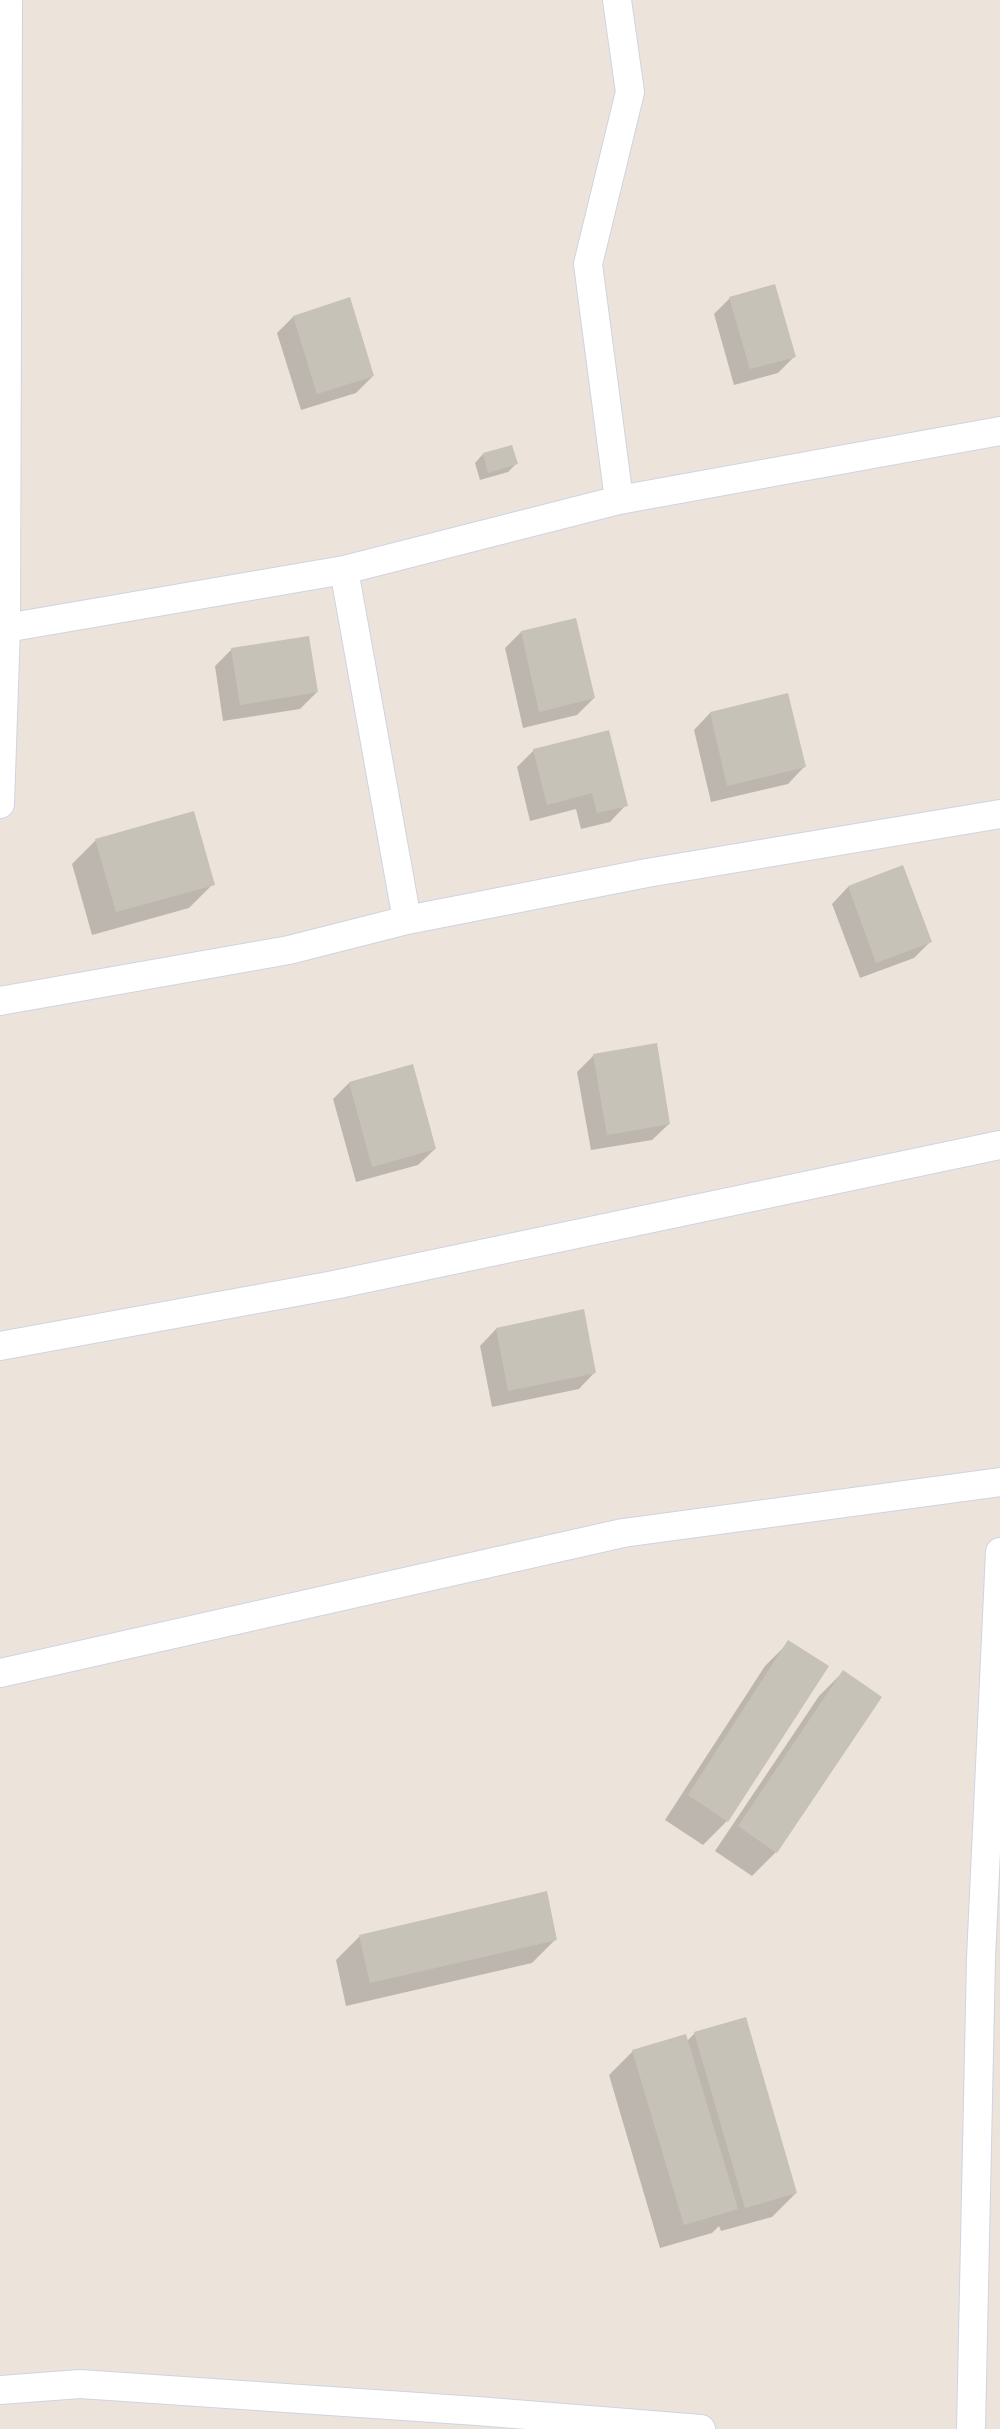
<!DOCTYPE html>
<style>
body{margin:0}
canvas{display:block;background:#ece4da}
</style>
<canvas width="1000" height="2429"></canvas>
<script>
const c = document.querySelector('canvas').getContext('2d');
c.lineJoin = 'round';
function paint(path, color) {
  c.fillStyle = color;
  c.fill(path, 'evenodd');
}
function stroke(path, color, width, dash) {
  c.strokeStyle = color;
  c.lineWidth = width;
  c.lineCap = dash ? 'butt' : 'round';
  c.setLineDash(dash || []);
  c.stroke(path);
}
paint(new Path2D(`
 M730,298L795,356L778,373L734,385L714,314Z
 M349,299L373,376L356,393L301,410L277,333L293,317Z
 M483,454L516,464L508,472L480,480L475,463Z
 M521,632L594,698L577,715L523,728L505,648Z
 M308,637L317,692L300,709L223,721L215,666L231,650Z
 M710,713L804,767L788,784L711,802L694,730Z
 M534,750L626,805L610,822L581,829L576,809L530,821L517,767Z
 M96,840L213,884L189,908L92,935L72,864Z
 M902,867L930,942L914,958L860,978L832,904L848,887Z
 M594,1055L669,1124L652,1140L591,1150L577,1072Z
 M349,1083L435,1149L418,1165L356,1182L333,1099Z
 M583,1311L595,1372L579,1389L492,1407L480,1346L496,1329Z
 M789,1642L727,1821L703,1845L665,1820L765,1666Z
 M843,1672L776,1852L752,1876L715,1851L819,1696Z
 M360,1936L556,1939L532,1963L346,2006L336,1960Z
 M695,2033L796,2193L772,2217L721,2231L719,2226L712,2233L660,2248L609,2075L633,2051L687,2041Z`), '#0003');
paint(new Path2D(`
 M775,284L796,357L750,369L729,297Z
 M350,297L374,376L317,394L293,316Z
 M512,445L518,464L488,473L483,453Z
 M576,618L595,698L539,712L521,631Z
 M309,636L318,692L240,705L231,648Z
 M788,693L806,767L727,786L710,712Z
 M609,730L628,806L597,813L592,793L547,805L533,749Z
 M194,811L215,885L116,912L95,839Z
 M903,865L932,942L876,963L848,886Z
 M657,1043L670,1124L607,1135L593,1054Z
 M413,1064L436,1149L372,1167L349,1082Z
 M584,1309L596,1373L508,1391L496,1328Z
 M788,1640L829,1666L728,1822L688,1795Z
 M843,1670L882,1697L777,1853L738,1826Z
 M547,1891L557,1940L370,1983L359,1935Z
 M746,2017L797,2193L745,2208L694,2032Z
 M686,2034L738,2209L684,2225L632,2050Z`), '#c7c2b8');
const street = new Path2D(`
 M617,0L630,92L588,264L619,500
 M344,570L407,920
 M6,628L344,570L619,500L1000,431
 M0,804L6,628L8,0
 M0,1001L289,950L407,920L647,873L1000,814
 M0,1346L334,1285L1000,1145
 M0,1673L623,1533L1000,1482
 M0,2390L80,2384L477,2411L701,2429
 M971,2429L981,1958L1000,1552`);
stroke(street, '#cfd3e3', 30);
stroke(street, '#fff', 28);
</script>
